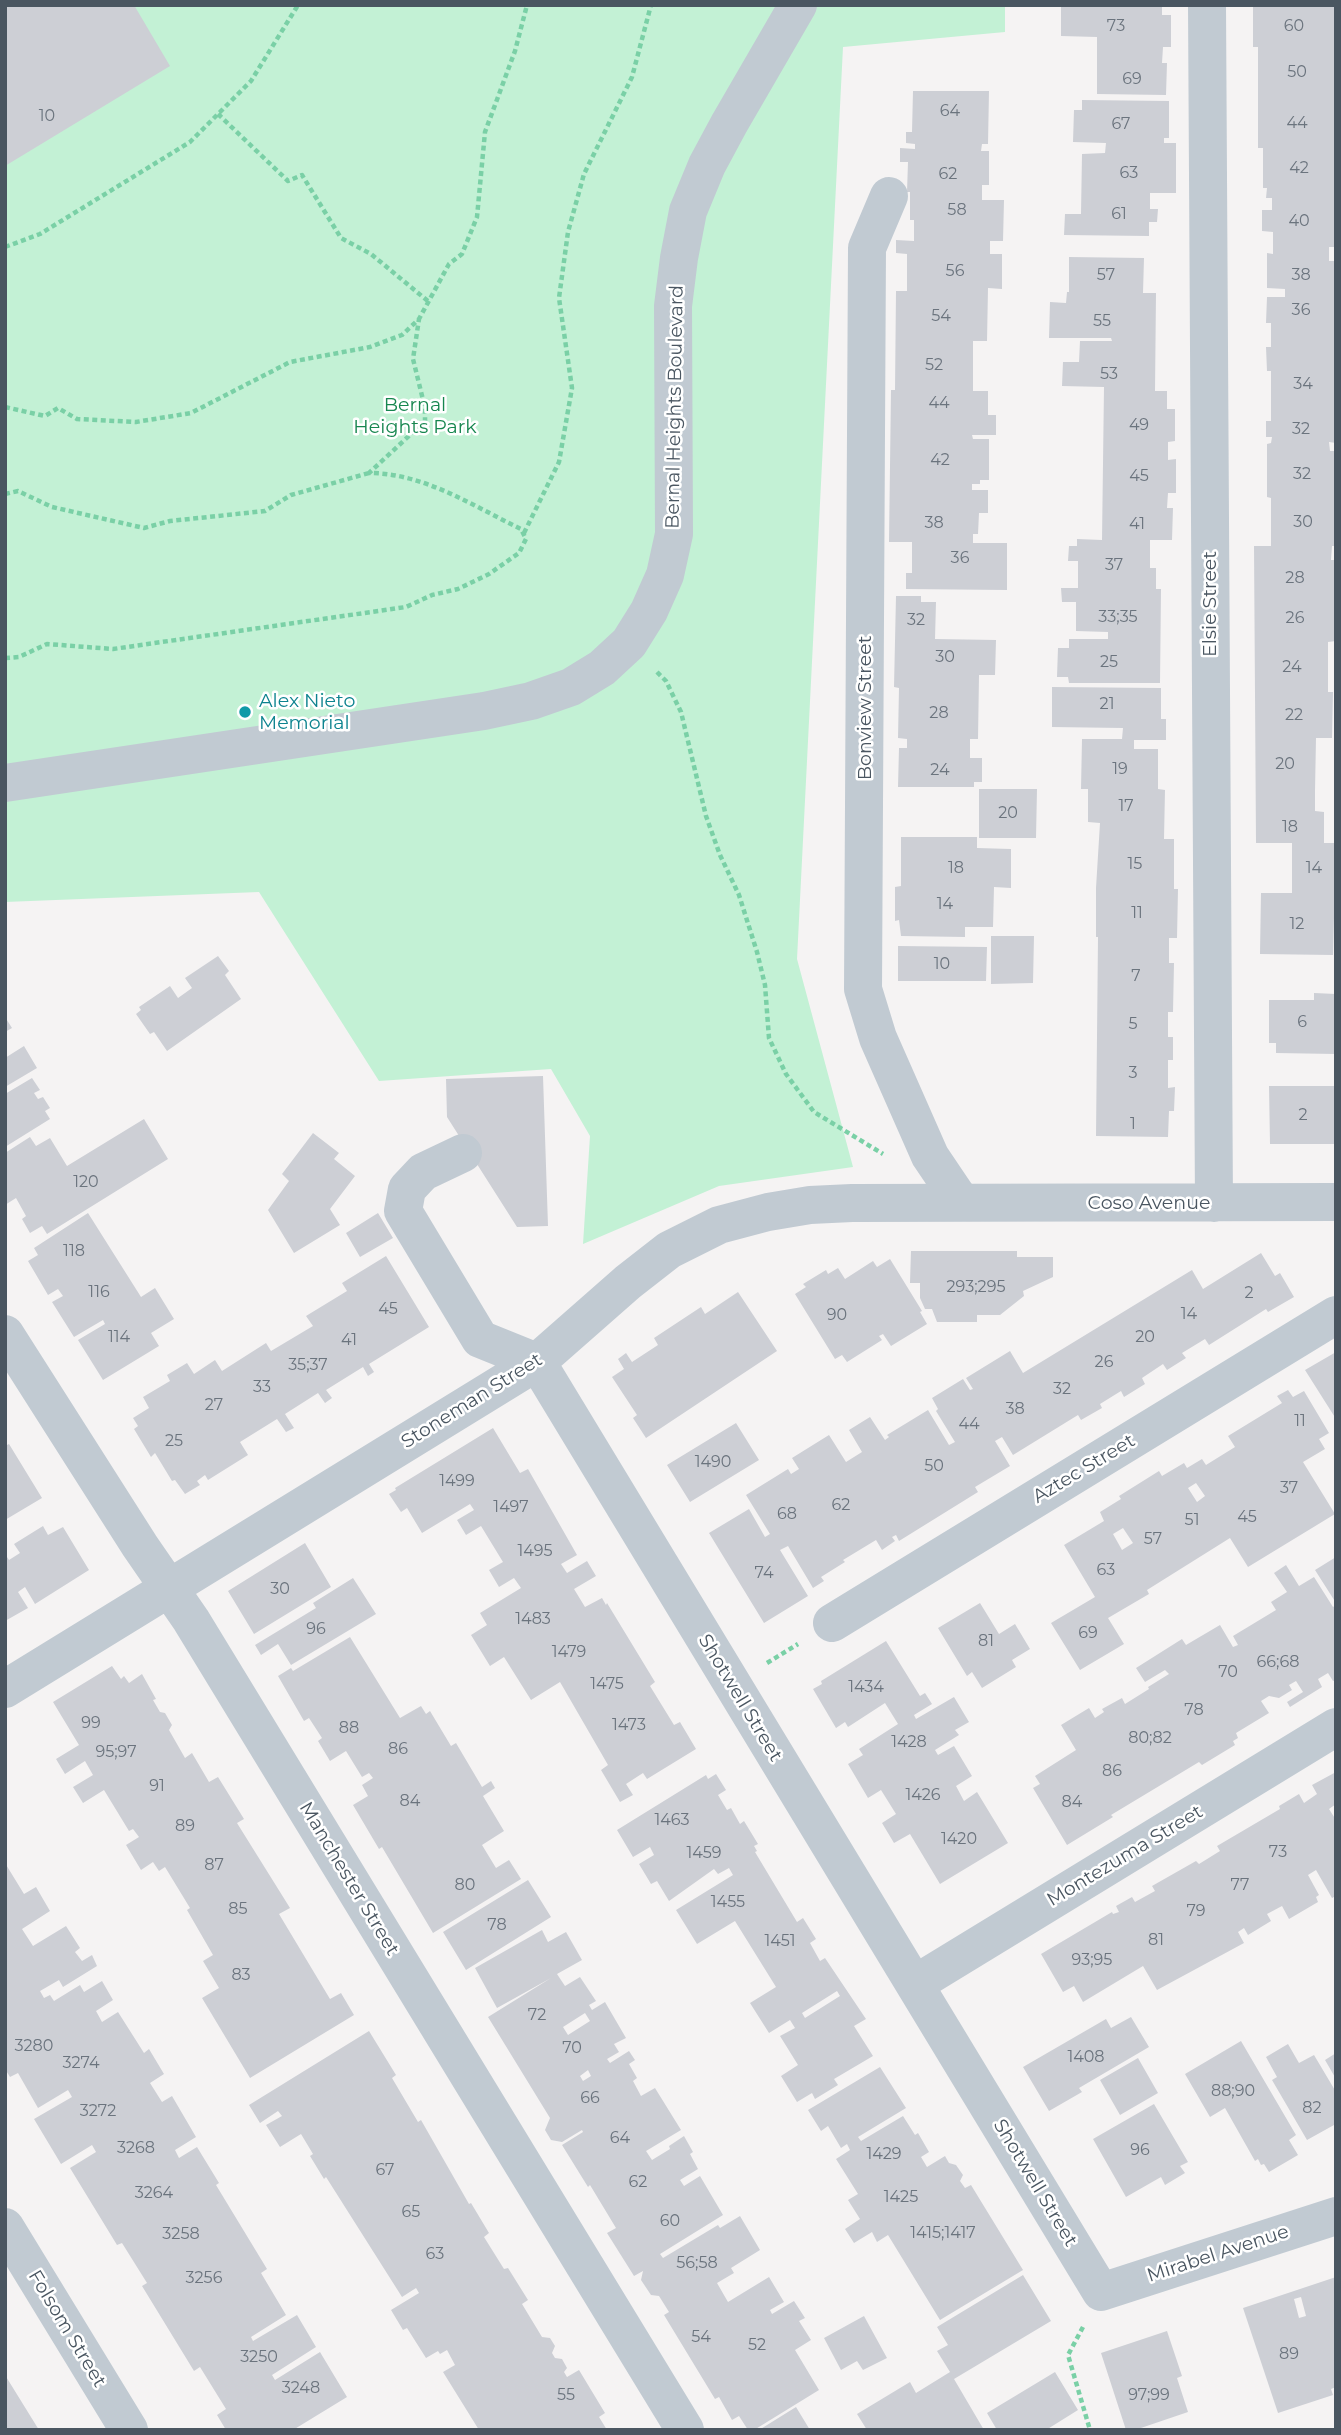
<!DOCTYPE html>
<style>
body{margin:0}
#map{position:relative;width:1341px;height:2435px;overflow:hidden;background:#f5f3f3;font-family:Montserrat,sans-serif}
canvas{display:block}
.frame{position:absolute;inset:0;border:7px solid #4a5661;pointer-events:none}
</style>
<div id="map">
<canvas width="1341" height="2435"></canvas>
<div class="frame"></div>
</div>
<script>
const c = document.querySelector('canvas').getContext('2d');
c.lineJoin = 'round';
function paint(path, color) {
  c.fillStyle = color;
  c.fill(path, 'evenodd');
}
function stroke(path, color, width, dash) {
  c.strokeStyle = color;
  c.lineWidth = width;
  c.lineCap = dash ? 'butt' : 'round';
  c.setLineDash(dash || []);
  c.stroke(path);
}
function write(font, color, halo, rows, align = 'center') {
  c.font = font + ' Montserrat,sans-serif';
  c.lineWidth = 5;
  c.setLineDash([]);
  c.textBaseline = 'middle';
  c.strokeStyle = halo;
  c.fillStyle = color;
  for (const [text, x, y, turn = 0] of rows) {
    c.save();
    c.translate(x, y);
    c.rotate((+turn || 0) * Math.PI / 180);
    c.textAlign = isNaN(turn) ? turn : align;
    if (halo) c.strokeText(text, 0, 0);
    c.fillText(text, 0, 0);
    c.restore();
  }
}
paint(new Path2D(`
 M5,5H1005V32L843,47L797,959L853,1167L719,1186L583,1244L590,1136L551,1069L379,1081L259,892L5,902Z`), '#c3f1d5');
paint(new Path2D(`
 M5,5H134L170,66L5,166Z
 M1061,5H1162V15H1171V47H1163L1162,63H1167L1166,95L1097,94V37L1061,36Z
 M1253,5H1336V247H1329V261H1336V443L1329,442L1330,451H1336V546H1332L1331,560H1336V641L1328,642V692H1333L1332,738H1316L1315,791V811L1324,812V843H1336L1333,955L1260,954L1261,893H1292V843H1256L1254,546H1271V498L1267,497V444L1271,443L1272,437H1266V421H1271V371H1267L1266,347H1271V323H1266L1267,297H1285V289L1267,288V253L1273,254V232L1262,231V210H1272V198H1266L1267,188H1263V148H1258V47H1253Z
 M913,91H989L988,144H982L981,151H989V185H982V200H1004L1003,241H990V254H1002V289L988,288L987,341H973V391H988V415H996V435H972L973,439H989V480H980V484H972V490H988V513H979L978,534H973V543H1007V590L906,589V573H912V542H889L891,390H895L896,291H907V254L896,253V240L914,241V220H910V192H907L908,162H900V148L915,149V144L906,143V132H912Z
 M1082,100L1169,101V138H1164V143H1176V193H1150V209H1158L1157,222H1149V236L1064,235L1065,214H1081L1082,154L1105,153L1106,143L1073,142L1074,110H1082Z
 M1069,257L1144,258L1143,293H1156L1155,391H1167V409H1175V441L1168,442V460L1176,459V493H1168L1167,508H1173L1172,540H1150V568H1156V589H1161L1160,683H1069L1068,677H1057L1058,648H1069V639H1108V632L1076,631V602H1062L1061,588H1078V561H1068L1069,546H1077V539L1102,540L1104,387L1062,386L1063,362H1079L1080,341H1112L1111,338H1049L1050,302L1066,303L1067,292H1069Z
 M896,596H921V602H936L935,639L996,640L995,675H979L978,739H970V758H982V782H974V787H898L899,748H907V739L898,738L899,688L894,687Z
 M1052,687L1161,688V719H1166V740H1134V749H1158V789L1165,790L1164,839H1174V889H1178L1177,938H1169V963H1174L1173,1012H1168V1037H1173V1060H1168V1088L1175,1087L1174,1111H1169L1168,1137L1096,1136L1098,937H1096V888L1100,823L1088,822V789H1081L1082,739H1122L1123,728L1052,727Z
 M979,789H1037L1036,838H979Z
 M901,837H977V848L1011,849V888L994,887L993,927H965V937L901,936L899,920L895,921V887L901,886Z
 M991,936H1034L1033,983L991,984Z
 M898,946L987,947L986,981H898Z
 M218,956L229,971L225,975L241,999L167,1051L154,1032L150,1034L136,1014L141,1010L139,1007L170,986L178,998L192,988L185,978Z
 M1314,993L1336,994V1054L1276,1053V1043H1269V1000H1314Z
 M5,1017L12,1028L5,1032Z
 M24,1046L37,1068L5,1087V1058Z
 M543,1076L548,1226L517,1227L447,1117L446,1079Z
 M32,1078L40,1090L34,1093L38,1099L43,1097L50,1108L45,1111L50,1119L5,1147V1094Z
 M1269,1086H1336V1144H1270Z
 M144,1119L168,1159L47,1234L42,1226L30,1233L22,1219L26,1216L16,1198L5,1205V1153L30,1137L36,1146L50,1138L67,1166Z
 M313,1133L339,1153L334,1159L355,1176L330,1209L340,1225L294,1253L268,1210L289,1181L282,1174Z
 M88,1213L141,1297L155,1288L174,1319L151,1333L159,1346L103,1380L78,1340L105,1324L103,1320L74,1337L52,1302L63,1296L58,1289L48,1295L28,1261L38,1255L34,1248Z
 M378,1213L393,1238L360,1257L346,1233Z
 M911,1251H1017V1257H1053V1277L1023,1291L1024,1296L1000,1315H977V1322H937L932,1309H925L920,1298V1283H910Z
 M1261,1253L1275,1276L1280,1273L1294,1297L1268,1312L1266,1309L1209,1345L1205,1339L1182,1353L1186,1358L1167,1370L1163,1364L1142,1378L1145,1384L1124,1397L1121,1391L1100,1404L1102,1408L1081,1420L1078,1415L1013,1455L1002,1437L995,1441L1010,1466L975,1487L978,1492L899,1541L896,1535L892,1537L895,1541L882,1550L876,1540L843,1560L845,1562L821,1577L824,1581L813,1588L788,1546L780,1550L808,1596L764,1623L709,1533L749,1509L765,1537L770,1534L746,1495L788,1469L791,1474L799,1469L792,1458L829,1435L846,1462L862,1452L849,1430L870,1417L885,1440L889,1437L887,1435L928,1410L949,1445L955,1442L936,1411L938,1409L932,1398L963,1379L970,1390L973,1389L966,1378L1010,1351L1023,1373L1192,1270L1203,1289Z
 M386,1256L429,1327L369,1364L374,1372L368,1376L363,1367L326,1390L332,1398L325,1403L318,1393L285,1414L294,1428L286,1432L277,1419L240,1442L248,1455L208,1480L205,1475L197,1481L200,1485L185,1494L175,1480L172,1481L155,1453L151,1457L134,1429L138,1426L133,1418L149,1408L143,1397L170,1381L167,1375L187,1363L194,1374L215,1360L222,1371L266,1343L271,1351L313,1326L306,1316L347,1291L342,1283Z
 M890,1259L922,1311L920,1312L927,1324L891,1346L883,1334L879,1336L882,1340L847,1362L842,1355L835,1359L795,1294L806,1287L803,1284L826,1270L828,1274L838,1268L845,1279L873,1261L877,1267Z
 M738,1292L777,1351L646,1438L633,1418L637,1415L612,1377L624,1369L618,1359L626,1353L632,1362L658,1345L654,1338L701,1307L705,1314Z
 M1336,1352V1419L1305,1370Z
 M1288,1390L1293,1397L1304,1391L1329,1433L1319,1439L1325,1449L1303,1462L1335,1514L1248,1567L1230,1538L1147,1590L1149,1594L1108,1618L1124,1644L1080,1670L1051,1623L1095,1597L1064,1545L1104,1521L1100,1512L1121,1499L1119,1496L1159,1471L1162,1476L1184,1463L1187,1468L1202,1459L1206,1465L1235,1447L1228,1436L1282,1403L1277,1396ZM1196,1483L1205,1496L1197,1502L1188,1488ZM1123,1528L1133,1543L1122,1550L1113,1534Z
 M736,1423L759,1460L690,1502L667,1465Z
 M493,1428L520,1473L528,1469L577,1555L561,1564L567,1573L587,1561L596,1576L574,1589L585,1607L602,1598L606,1605L607,1603L655,1682L650,1686L674,1725L680,1722L696,1749L647,1779L643,1773L626,1784L633,1795L620,1802L601,1770L608,1765L560,1682L531,1700L504,1657L490,1666L471,1635L487,1625L480,1613L521,1588L514,1578L499,1587L489,1570L503,1562L481,1526L466,1535L457,1520L474,1510L470,1504L422,1533L407,1508L401,1512L389,1494L396,1490L395,1488Z
 M9,1444L42,1498L5,1520V1446Z
 M43,1526L48,1535L63,1527L89,1570L35,1604L25,1587L18,1592L28,1608L5,1621V1554L9,1560L20,1553L14,1544Z
 M305,1543L331,1587L254,1634L228,1591Z
 M1336,1557V1603L1315,1570Z
 M1286,1565L1299,1586L1314,1577L1333,1607L1336,1605V1680L1333,1681L1328,1673L1318,1679L1322,1687L1290,1707L1287,1702L1303,1692L1296,1681L1289,1685L1292,1690L1279,1698L1269,1696L1261,1701L1269,1713L1236,1733L1238,1738L1233,1741L1235,1745L1202,1765L1199,1762L1111,1815L1113,1817L1067,1845L1033,1788L1040,1784L1035,1776L1076,1750L1061,1725L1089,1708L1095,1718L1104,1712L1102,1709L1122,1698L1125,1704L1149,1689L1148,1687L1169,1674L1165,1670L1145,1682L1136,1668L1182,1639L1186,1645L1220,1625L1233,1647L1238,1645L1233,1636L1276,1610L1271,1602L1287,1592L1274,1573Z
 M353,1578L376,1614L291,1665L278,1644L261,1655L255,1645L316,1608L313,1603Z
 M980,1603L999,1634L1015,1624L1030,1649L1012,1660L1016,1667L982,1688L972,1672L967,1676L938,1628Z
 M350,1637L400,1718L421,1706L426,1714L430,1711L451,1746L456,1743L482,1787L491,1781L495,1788L483,1796L504,1831L482,1845L496,1868L509,1860L521,1879L433,1933L382,1847L379,1849L353,1805L368,1796L362,1785L373,1778L369,1773L362,1777L346,1751L330,1761L318,1741L322,1738L309,1718L304,1721L278,1676L291,1668L293,1671Z
 M886,1641L920,1696L925,1693L932,1704L914,1715L916,1719L954,1697L969,1722L955,1730L959,1735L935,1750L938,1755L954,1746L972,1776L956,1786L964,1801L977,1792L1008,1843L940,1884L910,1834L894,1843L882,1823L896,1814L881,1790L868,1798L848,1764L863,1755L859,1749L898,1724L885,1703L848,1727L845,1722L836,1728L813,1689L822,1684L821,1681Z
 M112,1666L121,1679L124,1676L129,1683L142,1674L156,1699L153,1700L160,1712L165,1713L172,1725L169,1730L185,1758L192,1753L209,1782L218,1777L244,1819L237,1823L290,1908L279,1914L330,1999L341,1993L354,2015L250,2078L202,1998L219,1988L203,1961L213,1955L187,1910L190,1908L165,1867L159,1871L153,1862L141,1870L126,1845L139,1837L133,1829L129,1831L104,1790L83,1803L73,1787L93,1775L85,1761L65,1774L56,1759L79,1745L53,1702Z
 M1336,1772V1804L1329,1809L1336,1820V1896L1332,1898L1316,1870L1308,1875L1319,1895L1316,1897L1318,1902L1289,1919L1282,1906L1267,1914L1271,1921L1248,1935L1244,1928L1238,1932L1244,1943L1157,1990L1143,1966L1083,2002L1074,1986L1063,1992L1041,1954L1112,1912L1113,1914L1119,1912L1116,1906L1132,1897L1135,1902L1155,1891L1152,1886L1196,1861L1199,1864L1220,1851L1217,1846L1280,1809L1279,1806L1299,1794L1304,1803L1317,1794L1312,1785Z
 M716,1774L726,1790L718,1795L727,1810L731,1808L740,1824L744,1821L758,1844L754,1846L757,1851L755,1852L797,1922L803,1918L816,1939L810,1943L820,1961L825,1958L866,2019L854,2026L873,2056L834,2079L838,2085L815,2099L812,2093L797,2102L781,2076L798,2065L780,2036L795,2028L790,2020L769,2033L750,2003L776,1987L735,1921L697,1944L676,1910L733,1875L729,1868L718,1874L714,1869L669,1901L657,1881L651,1884L639,1864L654,1855L650,1847L633,1857L617,1830L706,1775L708,1779ZM837,1991L840,1996L805,2018L802,2013Z
 M5,1863L24,1894L36,1887L50,1911L22,1929L33,1946L66,1926L80,1948L75,1952L82,1961L92,1955L97,1966L63,1987L59,1980L40,1991L44,1998L50,1995L54,2001L80,1985L84,1992L102,1981L113,2000L96,2011L102,2022L118,2012L144,2053L149,2049L164,2074L150,2083L162,2102L172,2096L196,2137L175,2150L179,2158L197,2147L219,2183L216,2185L267,2269L261,2273L286,2315L251,2337L253,2341L297,2315L316,2347L272,2375L275,2380L320,2352L347,2397L293,2430H226L217,2415L226,2409L200,2367L194,2371L142,2286L147,2283L122,2243L117,2245L70,2168L96,2152L92,2145L61,2164L34,2119L72,2097L68,2090L38,2108L18,2073L10,2077L5,2069Z
 M528,1880L551,1917L466,1970L443,1932Z
 M542,1930L548,1942L566,1932L582,1960L557,1974L565,1986L580,1977L596,2001L589,2005L592,2010L605,2002L626,2038L614,2044L619,2052L607,2059L610,2063L629,2051L635,2060L629,2064L637,2078L633,2081L641,2096L655,2088L681,2130L646,2151L652,2160L670,2149L669,2146L684,2136L693,2152L690,2154L698,2169L680,2180L684,2186L700,2176L723,2215L660,2254L663,2258L718,2225L720,2228L740,2216L760,2250L731,2268L734,2273L717,2283L728,2302L769,2277L784,2302L770,2310L772,2314L794,2301L805,2318L799,2321L811,2340L795,2350L819,2390L754,2430H748L739,2416L732,2420L719,2397L715,2399L664,2315L669,2312L659,2296L651,2295L641,2280L643,2271L634,2276L607,2233L616,2228L590,2185L588,2187L562,2145L583,2132L582,2130L562,2142L551,2140L545,2130L550,2118L488,2017L551,1978L497,2008L475,1968ZM585,2013L590,2021L568,2035L563,2027ZM588,2070L591,2076L583,2081L580,2076Z
 M1131,2017L1149,2047L1079,2088L1082,2092L1049,2111L1023,2067L1106,2019L1111,2028Z
 M369,2031L396,2075L392,2078L418,2122L421,2120L469,2204L471,2203L489,2233L484,2237L504,2269L508,2268L528,2300L522,2304L542,2337L550,2338L555,2346L552,2353L555,2358L562,2359L567,2368L564,2372L567,2377L579,2370L605,2413L599,2417L607,2430H479L443,2372L455,2365L447,2350L440,2354L438,2351L426,2358L407,2328L403,2330L391,2310L419,2293L416,2288L402,2297L326,2177L324,2179L310,2156L313,2154L301,2134L280,2147L266,2125L282,2116L278,2111L260,2123L249,2105Z
 M1241,2041L1296,2135L1289,2140L1298,2155L1269,2172L1264,2164L1261,2165L1258,2159L1255,2161L1225,2108L1210,2117L1185,2074Z
 M1288,2044L1299,2063L1314,2055L1336,2092V2129L1334,2125L1307,2140L1272,2080L1277,2077L1266,2057Z
 M1336,2053V2079L1325,2060Z
 M1138,2058L1158,2093L1120,2115L1100,2080Z
 M880,2067L906,2108L858,2137L861,2141L903,2116L915,2135L918,2133L929,2152L921,2157L927,2167L945,2156L949,2163L956,2165L963,2175L960,2181L965,2188L971,2185L1023,2270L940,2320L888,2235L877,2242L872,2232L854,2243L845,2229L860,2219L848,2200L858,2194L836,2159L850,2150L847,2144L841,2148L828,2126L821,2131L808,2110Z
 M1154,2104L1188,2162L1180,2166L1185,2173L1165,2185L1161,2177L1126,2197L1093,2139Z
 M1023,2275L1051,2321L954,2379L984,2430H867L857,2414L910,2382L916,2393L950,2372L937,2351L948,2345L937,2327Z
 M1336,2277V2387L1331,2389L1333,2395L1278,2413L1243,2308ZM1301,2297L1306,2316L1299,2318L1294,2299Z
 M864,2316L887,2358L863,2370L857,2361L841,2370L824,2338Z
 M1167,2331L1182,2376L1177,2378L1188,2412L1135,2430H1126L1101,2353Z
 M1055,2372L1078,2410L1046,2430H997L987,2413Z
 M5,2375L39,2430H5Z
 M796,2407L810,2430H759Z`), '#cdcfd5');
stroke(new Path2D(`
 M218,114L288,181L302,175L341,238L371,254L429,302
 M5,247L40,234L190,142L251,81L298,5
 M5,407L45,416L58,408L77,419L136,422L191,413L290,362L370,347L402,335L419,319L449,264L462,254L477,217L485,132L515,51L527,5
 M5,494L18,491L52,507L144,528L170,521L265,511L291,495L369,473
 M524,533L559,462L572,388L559,298L568,232L584,174L632,77L651,5
 M5,658L19,657L47,644L113,649L406,607L432,595L458,589L489,574L519,553L526,539L521,529C473,506 424,473 369,473L425,421V408L413,359L419,319
 M657,672L666,681L681,712L706,816L720,855L739,895L757,952L765,985L769,1038L786,1074L814,1112L883,1154
 M767,1663L798,1644
 M1083,2327L1068,2355L1090,2430`), '#7ad0a6', 4.5, [5, 3.5]);
stroke(new Path2D(`
 M1207,5L1214,1203
 M889,196L867,248L863,989L878,1038L930,1156L961,1202
 M5,783L484,711L531,701L571,687L602,668L629,643L649,611L665,575L674,534L673,306L679,258L688,211L707,165L729,124L798,5
 M463,1153L423,1172L407,1189L403,1211L480,1339L537,1362L1101,2292L1336,2216
 M5,1334L140,1546L191,1620L685,2430
 M832,1623L1336,1315
 M5,1689L537,1362L628,1282L669,1250L719,1225L768,1212L810,1205L852,1203L1336,1202
 M915,1984L1336,1727
 M5,2227L129,2430`), '#c1cad2', 38);
for (const [x, y, r, color] of [
 [245,712,7,"#0f9aa8"]
]) {
  const dot = new Path2D();
  dot.arc(x, y, r, 0, 2 * Math.PI);
  c.fillStyle = color;
  c.fill(dot);
  stroke(dot, '#fff', 2.5);
}
write('16px', '#6b747e', null, [
 ["73",1116,26],
 ["60",1294,26],
 ["50",1297,72],
 ["69",1132,79],
 ["64",950,111],
 ["10",47,116],
 ["44",1297,123],
 ["67",1121,124],
 ["42",1299,168],
 ["63",1129,173],
 ["62",948,174],
 ["58",957,210],
 ["61",1119,214],
 ["40",1299,221],
 ["56",955,271],
 ["57",1106,275],
 ["38",1301,275],
 ["36",1301,310],
 ["54",941,316],
 ["55",1102,321],
 ["52",934,365],
 ["53",1109,374],
 ["34",1303,384],
 ["44",939,403],
 ["49",1139,425],
 ["32",1301,429],
 ["42",940,460],
 ["32",1302,474],
 ["45",1139,476],
 ["30",1303,522],
 ["38",934,523],
 ["41",1137,524],
 ["36",960,558],
 ["37",1114,565],
 ["28",1295,578],
 ["33;35",1118,617],
 ["26",1295,618],
 ["32",916,620],
 ["30",945,657],
 ["25",1109,662],
 ["24",1292,667],
 ["21",1107,704],
 ["28",939,713],
 ["22",1294,715],
 ["20",1285,764],
 ["19",1120,769],
 ["24",940,770],
 ["17",1126,806],
 ["20",1008,813],
 ["18",1290,827],
 ["15",1135,864],
 ["18",956,868],
 ["14",1314,868],
 ["14",945,904],
 ["11",1137,913],
 ["12",1297,924],
 ["10",942,964],
 ["7",1136,976],
 ["6",1302,1022],
 ["5",1133,1024],
 ["3",1133,1073],
 ["2",1303,1115],
 ["1",1133,1124],
 ["120",86,1182],
 ["118",74,1251],
 ["293;295",976,1287],
 ["116",99,1292],
 ["2",1249,1293],
 ["45",388,1309],
 ["14",1189,1314],
 ["90",837,1315],
 ["114",119,1337],
 ["20",1145,1337],
 ["41",349,1340],
 ["26",1104,1362],
 ["35;37",308,1365],
 ["33",262,1387],
 ["32",1062,1389],
 ["27",214,1405],
 ["38",1015,1409],
 ["11",1300,1421],
 ["44",969,1424],
 ["25",174,1441],
 ["1490",713,1462],
 ["50",934,1466],
 ["1499",457,1481],
 ["37",1289,1488],
 ["62",841,1505],
 ["1497",511,1507],
 ["68",787,1514],
 ["45",1247,1517],
 ["51",1192,1520],
 ["57",1153,1539],
 ["1495",535,1551],
 ["63",1106,1570],
 ["74",764,1573],
 ["30",280,1589],
 ["1483",533,1619],
 ["96",316,1629],
 ["69",1088,1633],
 ["81",986,1641],
 ["1479",569,1652],
 ["66;68",1278,1662],
 ["70",1228,1672],
 ["1475",607,1684],
 ["1434",866,1687],
 ["78",1194,1710],
 ["99",91,1723],
 ["1473",629,1725],
 ["88",349,1728],
 ["80;82",1150,1738],
 ["1428",909,1742],
 ["86",398,1749],
 ["95;97",116,1752],
 ["86",1112,1771],
 ["91",157,1786],
 ["1426",923,1795],
 ["84",410,1801],
 ["84",1072,1802],
 ["1463",672,1820],
 ["89",185,1826],
 ["1420",959,1839],
 ["73",1278,1852],
 ["1459",704,1853],
 ["87",214,1865],
 ["80",465,1885],
 ["77",1240,1885],
 ["1455",728,1902],
 ["85",238,1909],
 ["79",1196,1911],
 ["78",497,1925],
 ["81",1156,1940],
 ["1451",780,1941],
 ["93;95",1092,1960],
 ["83",241,1975],
 ["72",537,2015],
 ["3280",34,2046],
 ["70",572,2048],
 ["1408",1086,2057],
 ["3274",81,2063],
 ["88;90",1233,2091],
 ["66",590,2098],
 ["82",1312,2108],
 ["3272",98,2111],
 ["64",620,2138],
 ["3268",136,2148],
 ["96",1140,2150],
 ["1429",884,2154],
 ["67",385,2170],
 ["62",638,2182],
 ["3264",154,2193],
 ["1425",901,2197],
 ["65",411,2212],
 ["60",670,2221],
 ["1415;1417",943,2233],
 ["3258",181,2234],
 ["63",435,2254],
 ["56;58",697,2263],
 ["3256",204,2278],
 ["54",701,2337],
 ["52",757,2345],
 ["89",1289,2354],
 ["3250",259,2357],
 ["3248",301,2388],
 ["55",566,2395],
 ["97;99",1149,2395]
]);
write('19px', '#17864f', '#fff', [
 ["Bernal",415,405],
 ["Heights Park",415,427]
]);
write('19px', '#4a5661', '#fff', [
 ["Bernal Heights Boulevard",675,407,-89],
 ["Elsie Street",1210,604,-90],
 ["Bonview Street",865,708,-90],
 ["Coso Avenue",1149,1203],
 ["Stoneman Street",472,1401,-32],
 ["Aztec Street",1084,1469,-31],
 ["Shotwell Street",740,1698,59],
 ["Montezuma Street",1125,1856,-31],
 ["Manchester Street",349,1879,59],
 ["Shotwell Street",1035,2183,59],
 ["Mirabel Avenue",1218,2254,-18],
 ["Folsom Street",67,2329,59]
]);
write('19px', '#0d838f', '#fff', [
 ["Alex Nieto",259,701],
 ["Memorial",259,723]
], 'left');
</script>
